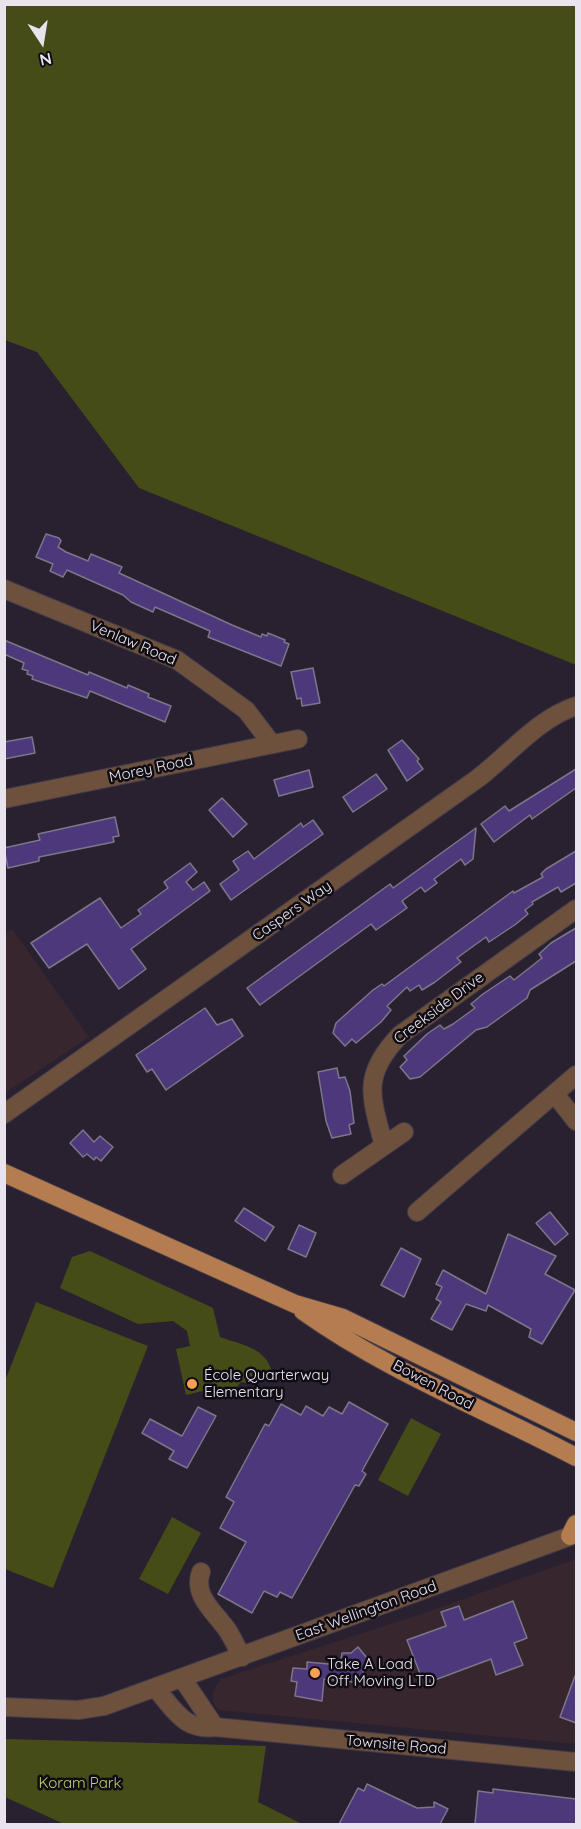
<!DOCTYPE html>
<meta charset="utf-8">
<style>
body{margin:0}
#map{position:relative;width:581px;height:1829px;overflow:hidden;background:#292130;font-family:Quicksand,sans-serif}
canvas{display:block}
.frame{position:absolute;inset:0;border:6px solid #e8e3ed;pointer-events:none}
.north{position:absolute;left:12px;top:12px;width:60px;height:60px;-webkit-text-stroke:4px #100c13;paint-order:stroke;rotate:168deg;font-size:16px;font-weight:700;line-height:24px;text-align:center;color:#e8e3ed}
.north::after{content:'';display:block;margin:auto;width:21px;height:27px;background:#e8e3ed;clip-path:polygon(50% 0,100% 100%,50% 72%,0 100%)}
</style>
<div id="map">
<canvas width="581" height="1829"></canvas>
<div class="frame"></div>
<div class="north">N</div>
</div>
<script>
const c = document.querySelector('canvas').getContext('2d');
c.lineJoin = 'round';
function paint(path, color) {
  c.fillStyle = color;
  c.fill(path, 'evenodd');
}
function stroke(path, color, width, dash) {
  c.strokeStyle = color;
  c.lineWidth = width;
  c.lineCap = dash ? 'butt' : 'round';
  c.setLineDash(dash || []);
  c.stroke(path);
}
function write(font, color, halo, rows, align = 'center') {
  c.font = font + ' Quicksand,sans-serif';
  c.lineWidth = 5;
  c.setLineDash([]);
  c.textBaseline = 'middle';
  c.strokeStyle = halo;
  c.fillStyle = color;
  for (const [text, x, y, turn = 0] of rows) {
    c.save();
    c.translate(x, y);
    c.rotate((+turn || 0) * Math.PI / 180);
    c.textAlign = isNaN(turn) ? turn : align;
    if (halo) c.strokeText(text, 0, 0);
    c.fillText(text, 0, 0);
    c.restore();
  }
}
paint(new Path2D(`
 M12,929L89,1037L5,1093L4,935Z
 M576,1559V1744L219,1710L213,1702V1691L221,1679L427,1612Z`), '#38262f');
paint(new Path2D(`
 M5,4L576,5V665L139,488L37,352L5,340Z
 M90,1251L213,1308L220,1337C239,1344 264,1347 271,1369C263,1381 256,1385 241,1382C227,1399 223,1390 206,1391C199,1391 192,1394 186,1395L176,1349L190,1346L187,1331L173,1321L138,1324L60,1288L72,1257Z
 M36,1302L148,1346L53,1588L5,1569V1381Z
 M411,1418L441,1434L408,1496L378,1480Z
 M172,1517L201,1533L168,1594L139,1579Z
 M5,1739L266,1746L258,1802L302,1824H64L5,1797Z`), '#454c17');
const building = new Path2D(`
 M46,534L59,538L61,541L58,547L66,552L88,561L91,554L122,567L119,573L232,625L261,637L262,634L267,636L268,633L285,640L284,642L289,644L281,666L208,637L210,631L155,607L153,612L131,602L123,595L67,570L63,577L50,571L53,564L36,557Z
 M4,640L88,675L89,672L127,688L128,685L149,694L148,697L171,706L165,722L90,691L87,698L32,679L33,676L27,674L28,671L22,669L24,663L4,654Z
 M313,668L320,703L302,706L301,698L297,699L291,672Z
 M32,737L35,753L4,759V742Z
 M402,740L419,759L417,761L423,769L407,781L388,750Z
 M576,769V788L532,819L530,815L494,842L481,824L505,806L509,811Z
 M309,770L313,787L279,796L274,780Z
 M376,774L387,789L353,812L343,797Z
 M222,798L247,824L233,837L209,810Z
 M115,817L119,836L113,837L114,842L39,857V861L8,868L4,848L40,840L38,834Z
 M313,820L323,834L231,900L220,884L239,870L233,861L248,851L254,859L301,823L303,827Z
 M476,828L473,859L465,865L461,859L434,879L437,883L425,892L421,887L402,901L407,908L376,930L371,924L260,1005L256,1000L247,988L390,884L393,888Z
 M576,851V883L561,892L558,887L532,902L533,904L525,910L528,914L516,924L489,942L486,937L472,947L457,958L461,962L435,982L422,990L419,985L410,991L407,987L387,1006L391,1010L381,1022L356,1043L352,1039L345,1046L333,1033L336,1023L373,990L382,984L384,986L513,891L514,893L543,877L541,874L546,869Z
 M190,863L197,872L186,882L193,890L204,882L210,891L131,949L146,969L119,989L87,944L49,968L31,943L100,898L121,928L141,914L138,910L168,888L164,882Z
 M576,928V961L530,990L527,998L487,1027L476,1030L420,1077L410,1079L400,1067L407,1060L404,1056L427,1034L440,1025L444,1029L453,1024L475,1008L471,1004L483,994L510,976L514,980L542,958L539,954L551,943Z
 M205,1008L217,1025L232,1019L243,1036L166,1090L152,1069L147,1072L136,1055Z
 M337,1068L339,1078L345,1077L350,1091L354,1123L349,1125L351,1134L332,1138L326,1121L318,1072Z
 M83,1130L94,1142L100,1136L113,1147L101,1161L96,1157L94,1160L87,1154L83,1157L70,1143Z
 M244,1208L274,1227L265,1241L235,1221Z
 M550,1212L568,1234L555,1245L536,1223Z
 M299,1225L316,1233L306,1257L288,1249Z
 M508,1234L556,1256L545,1274L575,1290L542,1344L529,1337L531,1329L488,1305L486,1311L466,1304L452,1330L431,1319L441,1302L436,1299L442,1287L436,1284L443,1270L486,1294Z
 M401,1248L421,1259L404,1297L381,1285Z
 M349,1402L388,1424L362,1471L366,1474L359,1486L355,1485L292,1598L280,1592L277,1597L264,1591L252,1613L218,1594L246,1542L220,1528L234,1502L226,1497L265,1424L269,1426L281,1404L301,1415L306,1406L323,1416L329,1407L342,1414Z
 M198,1407L216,1416L187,1468L169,1459L174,1451L142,1433L150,1419L182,1436Z
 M513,1601L527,1638L514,1643L523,1665L496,1675L491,1659L424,1684L407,1640L446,1626L441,1612L459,1606L464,1620Z
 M358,1647L372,1664L363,1671V1683L324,1679L322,1701L295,1696L297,1682L291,1681L293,1668L307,1669V1662L340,1665L342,1653H351Z
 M575,1676H576V1723L560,1717Z
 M367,1784L417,1808L434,1807V1802L448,1809L440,1824H339L358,1788L364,1791Z
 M493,1789L576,1799V1824H475L478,1791L493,1793Z`);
paint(building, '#4d387b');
stroke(building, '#7b778a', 1.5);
const minor = new Path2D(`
 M4,589L177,660L246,710L272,744
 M4,799L298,739
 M555,1094L576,1121
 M4,1114L477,779C510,754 537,719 576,706
 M384,1146C371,1096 361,1076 400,1035L576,909
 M342,1175L404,1132
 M417,1212L576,1075
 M201,1572C192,1596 216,1613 228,1631C233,1639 237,1648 242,1657
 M182,1678L215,1727
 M156,1689C175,1710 184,1731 215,1727L576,1762
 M4,1707L78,1710L104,1706L576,1534`);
const major = new Path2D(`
 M4,1173L295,1304L343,1318L576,1432
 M303,1311C387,1371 485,1409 576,1457
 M570,1536L576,1524`);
stroke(minor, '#443c4a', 20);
stroke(major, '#443c4a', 20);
stroke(minor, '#6d513c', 18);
stroke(major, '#b47c4f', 18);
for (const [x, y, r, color] of [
 [192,1384,6,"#fa9f4f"],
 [315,1673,6,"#fa9f4f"]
]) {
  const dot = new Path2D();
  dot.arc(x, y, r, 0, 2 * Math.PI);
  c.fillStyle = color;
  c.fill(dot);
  stroke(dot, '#100c13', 2);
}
write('15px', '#e8e3ed', '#100c13', [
 ["Venlaw Road",133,643,23],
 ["Morey Road",151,769,-12],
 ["Caspers Way",292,911,-35],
 ["Creekside Drive",439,1008,-37],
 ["Bowen Road",433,1385,28],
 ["East Wellington Road",366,1611,-20],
 ["Townsite Road",396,1745,5]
]);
write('15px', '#e8e3ed', '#100c13', [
 ["École Quarterway",204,1375],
 ["Elementary",204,1392],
 ["Take A Load",327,1664],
 ["Off Moving LTD",327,1681]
], 'left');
write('15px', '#c1d262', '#100c13', [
 ["Koram Park",80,1783]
]);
</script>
